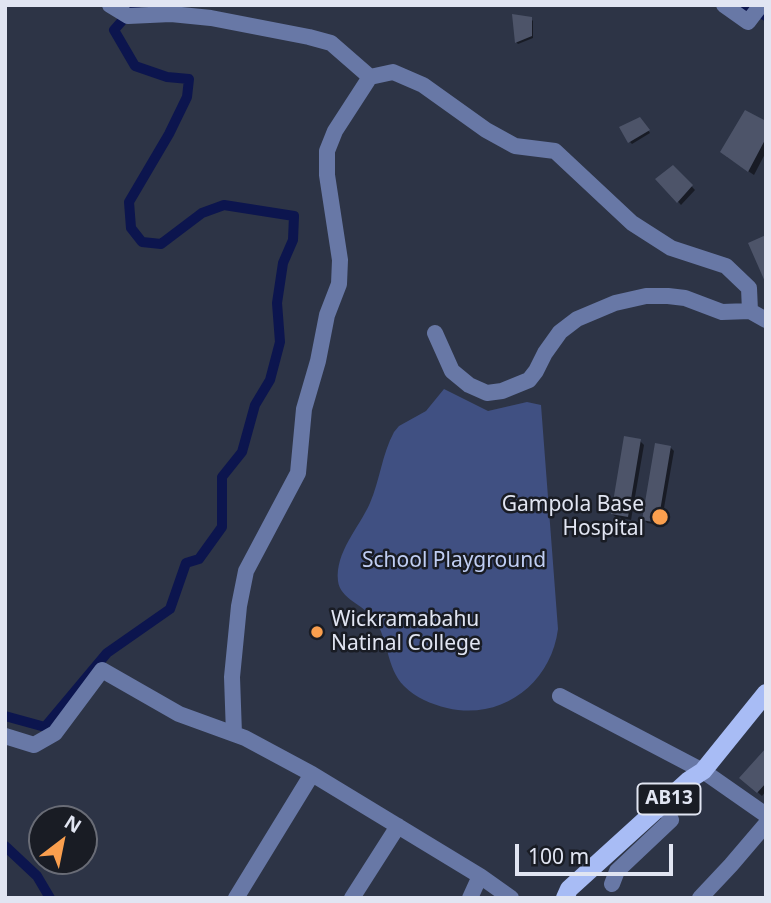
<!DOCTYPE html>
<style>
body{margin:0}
#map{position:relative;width:771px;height:903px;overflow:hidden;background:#2d3446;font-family:"Noto Sans",sans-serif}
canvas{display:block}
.frame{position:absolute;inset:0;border:7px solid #e1e5f2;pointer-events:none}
.north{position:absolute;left:28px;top:805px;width:70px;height:70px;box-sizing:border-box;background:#191c24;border:2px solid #696c76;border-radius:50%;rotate:32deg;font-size:19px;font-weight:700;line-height:28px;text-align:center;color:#e1e5f2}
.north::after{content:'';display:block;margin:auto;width:24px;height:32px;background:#fa9f4e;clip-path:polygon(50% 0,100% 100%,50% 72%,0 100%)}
.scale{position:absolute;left:515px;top:844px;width:158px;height:32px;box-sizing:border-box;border:4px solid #e1e5f2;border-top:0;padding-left:9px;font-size:21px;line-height:24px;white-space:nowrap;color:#e1e5f2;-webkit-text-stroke:5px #191c24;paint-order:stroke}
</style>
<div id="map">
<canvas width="771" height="903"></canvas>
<div class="frame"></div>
<div class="north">N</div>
<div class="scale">100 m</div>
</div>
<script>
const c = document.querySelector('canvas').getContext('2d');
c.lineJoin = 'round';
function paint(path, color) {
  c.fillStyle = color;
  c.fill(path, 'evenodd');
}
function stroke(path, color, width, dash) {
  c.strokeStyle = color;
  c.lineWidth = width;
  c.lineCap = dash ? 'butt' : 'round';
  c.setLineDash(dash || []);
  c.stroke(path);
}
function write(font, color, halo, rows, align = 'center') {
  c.font = font + ' "Noto Sans",sans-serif';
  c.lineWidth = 5;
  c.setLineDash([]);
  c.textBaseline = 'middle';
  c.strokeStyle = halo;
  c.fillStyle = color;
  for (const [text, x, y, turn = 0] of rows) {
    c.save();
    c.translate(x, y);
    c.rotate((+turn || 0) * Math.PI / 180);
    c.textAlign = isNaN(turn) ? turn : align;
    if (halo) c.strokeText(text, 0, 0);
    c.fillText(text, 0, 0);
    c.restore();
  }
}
paint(new Path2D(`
 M444,389L488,411L527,402L541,405L558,629C551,684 501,721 447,708C431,704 416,698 404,686C386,668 389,639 374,619C364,605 340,599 338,581C335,552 359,528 370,503C380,480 382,454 394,432L399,426L426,411Z`), '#405082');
paint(new Path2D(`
 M531,19L533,21V38L518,44L516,42Z
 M642,121L650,133L632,144L630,142Z
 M766,123V152L754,175L727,157Z
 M673,167L695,190L681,205L658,179Z
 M640,441L644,445L631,520L616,517L612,514Z
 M670,447L674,451L661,525L647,523L644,519Z
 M766,750V791L762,796L742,778Z`), '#0007');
stroke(new Path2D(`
 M744,5L766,16
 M5,716L45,727L107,653L170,609L186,563L199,559L222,527V477L242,452L255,405L270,380L280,342L277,303L283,263L293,240L294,216L224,205L202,213L161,244L142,242L131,228L129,202L169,134L187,97L189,79L167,77L135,66L114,30L136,5
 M5,846L37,876L50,898`), '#0c154e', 10);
paint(new Path2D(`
 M512,14L532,17V36L515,43Z
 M745,110L766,121V138L748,172L720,152Z
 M640,117L650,130L628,143L619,127Z
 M673,165L693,185L677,203L655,179Z
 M766,235V284L748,243Z
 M624,436L641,439L628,517L611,514Z
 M655,443L671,446L658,523L642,520Z
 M766,748V783L757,793L739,778Z`), '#4d5469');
stroke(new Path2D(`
 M110,5L128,16L171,14L211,18L309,37L331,43L370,77L393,72L423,85L486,130L515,146L555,151L632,223L671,248L726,266L749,288L750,311
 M724,5L748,22L761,5
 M750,311L766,320
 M435,333L452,371L469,385L487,393L502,391L529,380L536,371L545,353L560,332L577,319L615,303L646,296H668L685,298L722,312L750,311
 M560,696L703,771L766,815
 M234,734L232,677L239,606L246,571L298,473L304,409L318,361L327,315L339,284L340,260L327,175V151L335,131L370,77
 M5,736L34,745L55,733L102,670L179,714L245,738L312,774L480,876L511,898
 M612,884L617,871L671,820L664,804
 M236,898L312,774
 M352,898L398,826
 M470,898L480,876
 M700,898L731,865L766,824`), '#6878a6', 16);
stroke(new Path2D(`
 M565,898L569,889L689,780L703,771L766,693`), '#a8bcf5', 18);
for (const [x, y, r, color] of [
 [660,517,9,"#fa9f4e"],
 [317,632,7,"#fa9f4e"]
]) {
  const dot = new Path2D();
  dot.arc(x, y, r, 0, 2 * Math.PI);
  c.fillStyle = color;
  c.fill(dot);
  stroke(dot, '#191c24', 2.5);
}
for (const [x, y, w] of [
 [669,799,63]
]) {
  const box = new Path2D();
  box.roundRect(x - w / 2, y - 15.5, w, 31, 5);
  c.fillStyle = '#191c24';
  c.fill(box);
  stroke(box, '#e1e5f2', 2);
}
write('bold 19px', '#e1e5f2', null, [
 ["AB13",669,799]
]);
write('21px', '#e1e5f2', '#191c24', [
 ["Gampola Base",644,505],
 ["Hospital",644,529],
 ["Wickramabahu",331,620,"left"],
 ["Natinal College",331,644,"left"]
], 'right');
write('21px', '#c0cef3', '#191c24', [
 ["School Playground",454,561]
]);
</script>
